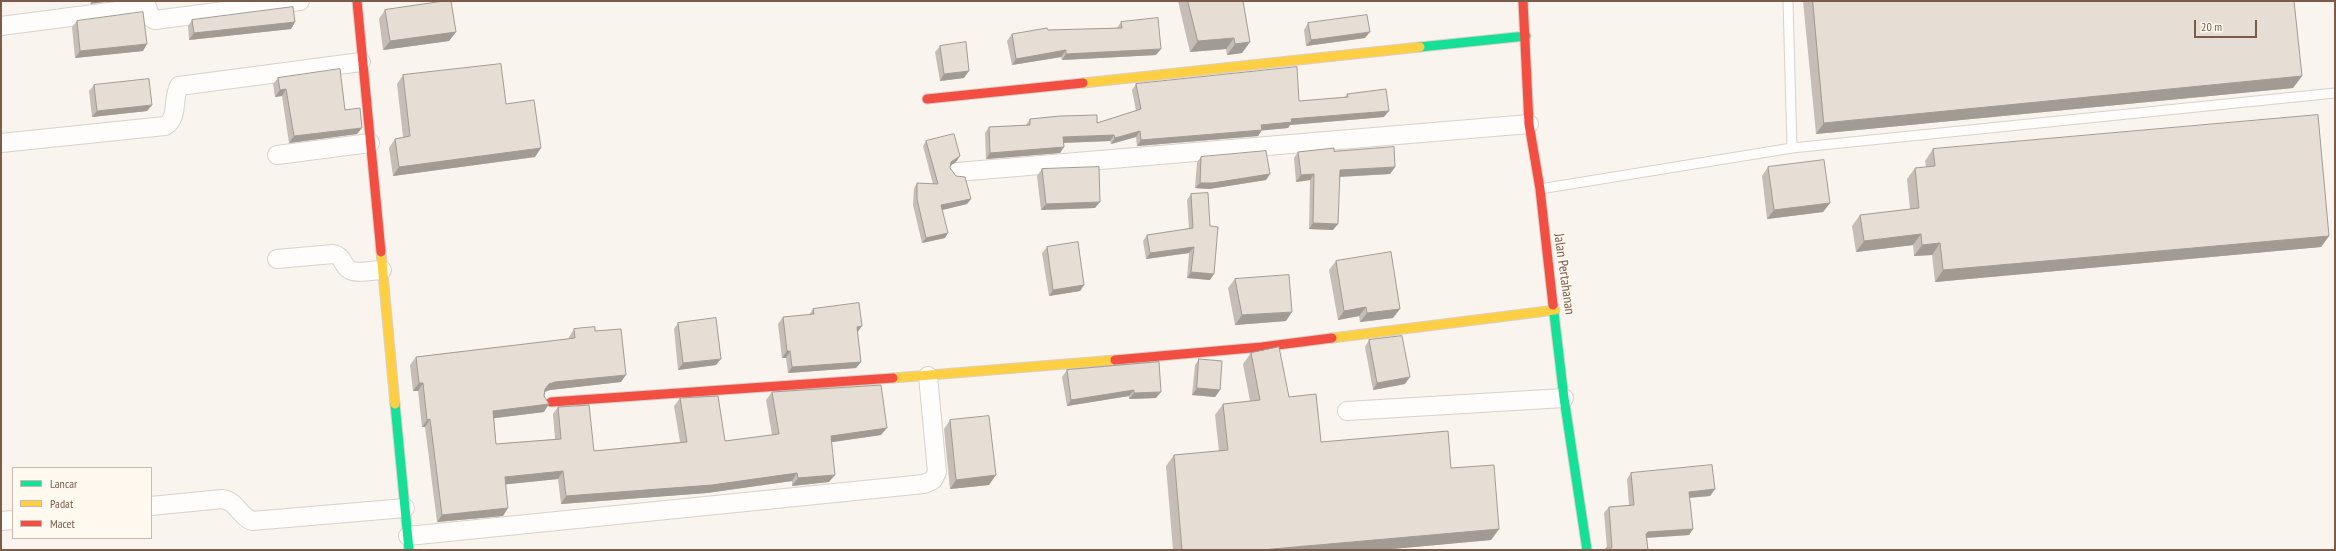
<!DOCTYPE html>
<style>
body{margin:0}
#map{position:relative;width:2336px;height:551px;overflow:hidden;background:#f9f4ed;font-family:"PT Sans Narrow",sans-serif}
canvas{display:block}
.frame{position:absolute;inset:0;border:2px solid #7b5b49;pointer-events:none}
.legend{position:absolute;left:12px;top:467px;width:140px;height:72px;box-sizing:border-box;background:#fff9f0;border:1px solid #cabaad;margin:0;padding:5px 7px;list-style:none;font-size:12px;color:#7b5b49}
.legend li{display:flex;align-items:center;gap:8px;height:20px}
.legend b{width:20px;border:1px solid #cabaad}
.scale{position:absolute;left:2194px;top:20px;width:63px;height:18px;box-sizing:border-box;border:2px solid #7b5b49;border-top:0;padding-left:5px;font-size:12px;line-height:14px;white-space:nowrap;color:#7b5b49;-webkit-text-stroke:3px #fff9f0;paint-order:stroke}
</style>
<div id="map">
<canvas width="2336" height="551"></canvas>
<div class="frame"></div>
<ul class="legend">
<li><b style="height:5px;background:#16e098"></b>Lancar</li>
<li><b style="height:5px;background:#ffcf43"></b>Padat</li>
<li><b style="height:5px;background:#f24e42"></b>Macet</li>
</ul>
<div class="scale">20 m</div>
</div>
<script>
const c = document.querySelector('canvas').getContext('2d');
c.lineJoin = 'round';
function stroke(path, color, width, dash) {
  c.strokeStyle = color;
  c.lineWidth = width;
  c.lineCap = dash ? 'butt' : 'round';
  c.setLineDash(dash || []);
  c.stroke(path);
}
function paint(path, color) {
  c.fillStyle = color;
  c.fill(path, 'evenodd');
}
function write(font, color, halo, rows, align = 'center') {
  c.font = font + ' "PT Sans Narrow",sans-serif';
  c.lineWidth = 3;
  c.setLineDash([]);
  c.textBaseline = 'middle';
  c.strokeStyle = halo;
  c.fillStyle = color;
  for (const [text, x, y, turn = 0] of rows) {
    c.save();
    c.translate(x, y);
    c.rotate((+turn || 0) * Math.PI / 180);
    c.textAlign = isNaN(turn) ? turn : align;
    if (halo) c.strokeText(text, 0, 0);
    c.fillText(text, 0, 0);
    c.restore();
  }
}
const lane = new Path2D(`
 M1788,1L1792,148
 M1540,189L1792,148L2335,93`);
const street = new Path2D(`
 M1,26L147,7L151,18L155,20L300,1
 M1,143L165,126C179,118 172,99 179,86L361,62
 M277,155L370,143
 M957,172L1529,124
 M277,259L333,254C344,256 342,266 350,270C358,274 374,270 382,270
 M1347,411L1564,398
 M151,506L222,499C237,501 239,516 252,521L405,508
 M1,521L13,520
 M408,536L924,484L933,480L937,472L928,376`);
const fast = new Path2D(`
 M1420,47L1526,36
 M1553,305L1564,398L1587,550
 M395,404L409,550`);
const slow = new Path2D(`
 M1083,83L1420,47
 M381,252L395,404
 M1332,338L1555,310
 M893,378L1115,360`);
const jam = new Path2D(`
 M357,1L381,252
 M1523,1L1529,124L1540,189L1553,305
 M927,99L1083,83
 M1115,360L1262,347L1332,338
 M551,402L893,378`);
stroke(lane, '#d9d1cb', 11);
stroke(street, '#d9d1cb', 20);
stroke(fast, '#d9d0c9', 11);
stroke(slow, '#d9d0c9', 11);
stroke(jam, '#d9d0c9', 11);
stroke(lane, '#fefdfc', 9);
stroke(street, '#fefdfc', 18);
stroke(fast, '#16e098', 9);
stroke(slow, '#ffcf43', 9);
stroke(jam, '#f24e42', 9);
paint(new Path2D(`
 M1178,1H1243L1250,42L1242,53L1227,55L1226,49L1190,52Z
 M1803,1H2294L2302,76L2293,88L1816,134Z
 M385,10L456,32L449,41L383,50L379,19Z
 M192,20L295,22L291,29L189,40L188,26Z
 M77,21L143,51L75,58L72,27Z
 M1121,22L1156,55L1062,60L1061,57L1012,65L1007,41L1012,34L1048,30L1117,28Z
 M1308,23L1365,38L1306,46L1304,30Z
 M940,46L964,78L940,81L935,52Z
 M403,75L506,104L535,157L393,176L389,148L395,139L403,137L397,84Z
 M278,78L345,110L357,134L289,143L282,96L275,97L273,84Z
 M1136,84L1299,101L1345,97L1347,94L1384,117L1290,125L1288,128L1262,130L1258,136L1198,141L1137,146L1136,137L1111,144L1110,141L1063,143L1064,147L1060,153L986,159L985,133L989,127L1026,125L1030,119L1097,123L1136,111L1132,90Z
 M94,85L152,105L147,111L92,117L89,91Z
 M926,141L956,162L951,165L950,168L971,199L967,204L942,210L945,238L922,243L913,205L914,188L917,183L933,184L923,146Z
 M1933,149L2329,236L2321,247L1935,282L1932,255L1914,256L1913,245L1856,252L1852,226L1860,215L1910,209L1907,179L1915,168L1926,167L1925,161Z
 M1334,151L1395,167L1390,174L1340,177L1333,230L1309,229L1310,180L1296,182L1294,158L1298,152Z
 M1201,157L1270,174L1266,180L1209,189L1195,188L1197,162Z
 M1768,167L1830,203L1823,212L1767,219L1762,176Z
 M1042,169L1095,208L1041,210L1037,176Z
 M1191,194L1210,280L1187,278L1189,253L1146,259L1143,241L1147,235L1189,229L1187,200Z
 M1047,247L1084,285L1080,291L1049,296L1042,253Z
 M1336,261L1393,318L1360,322L1359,316L1338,320L1329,270Z
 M1235,279L1286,321L1235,325L1228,288Z
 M813,309L857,333L861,362L856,368L788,373L786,358H782L778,324L783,317L809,315Z
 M678,323L716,365L678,370L674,329Z
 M574,329L595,331L621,382L550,390L545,392L544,396V412L494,418L496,444L555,439L553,414L558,407L594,451L680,442L674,406L680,398L725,441L772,435L766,400L772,392L881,435L832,442L829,482L792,486V481L707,493L561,504L558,479L506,484L503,516L437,522L425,427H422L418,391H413L410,365L416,357L569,339V337Z
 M1369,340L1405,384L1373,390L1365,347Z
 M1251,353L1289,397L1321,442L1451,468L1499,529L1491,540L1381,550H1173L1166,466L1174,455L1219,451L1215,415L1223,404L1250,401L1243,364Z
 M1199,359L1220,390L1215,397L1192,395L1195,365Z
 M1159,362L1156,398L1129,399V396L1067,406L1062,377L1067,370Z
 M950,420L989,485L950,489L944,429Z
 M1631,473L1715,489L1710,496L1689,498L1693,529L1689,535L1647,538L1648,550H1605L1606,548H1607L1604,513L1609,507L1629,505L1627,479Z`), '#c6beb6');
paint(new Path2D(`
 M92,1H112L90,4Z
 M295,22L291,29L189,40L194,33Z
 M456,32L449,41L383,50L390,41Z
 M1370,32L1365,38L1306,46L1311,40Z
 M1234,38L1226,49L1190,52L1198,41Z
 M1250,42L1242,53L1227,55L1235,44Z
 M147,44L143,51L75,58L80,51Z
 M1161,49L1156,55L1062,60L1066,54Z
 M1066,50L1061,57L1012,65L1016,59Z
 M969,71L964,78L940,81L944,74Z
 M2302,76L2293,88L1816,134L1824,123Z
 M286,89L282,96L275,97L280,90Z
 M152,105L147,111L92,117L97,111Z
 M1389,111L1384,117L1290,125L1288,128L1257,131L1261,125L1291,119Z
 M362,128L357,134L289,143L294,136Z
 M1262,130L1258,136L1137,146L1141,140Z
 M1140,131L1136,137L1111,144L1115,138Z
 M1114,135L1110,141L1059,143L1063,137Z
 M1064,147L1060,153L986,159L990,153Z
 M541,148L535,157L393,176L399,167Z
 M960,156L956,162L948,167L951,162Z
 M1395,167L1390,174L1335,177L1340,170Z
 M1270,174L1266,180L1209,189L1195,188L1200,183Z
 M1314,174L1310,180L1296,182L1301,175Z
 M971,199L967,204L938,211L941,205Z
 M1100,202L1095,208L1041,210L1046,204Z
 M1830,203L1823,212L1767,219L1774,210Z
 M1313,223L1338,224L1333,230L1309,229Z
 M948,233L945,238L922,243L926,238Z
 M1921,234L1913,245L1856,252L1864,241Z
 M2329,236L2321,247L1935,282L1943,270Z
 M1940,243L1932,255L1914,256L1922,245Z
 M1194,247L1189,253L1146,259L1150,253Z
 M1191,272L1214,274L1210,280L1187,278Z
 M1084,285L1080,291L1049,296L1053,290Z
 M1366,307L1359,316L1338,320L1344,311Z
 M1400,309L1393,318L1360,322L1367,313Z
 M1292,312L1286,321L1235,325L1242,315Z
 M862,326L857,333V327Z
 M787,351H790L786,358H782Z
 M721,359L716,365L678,370L683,363Z
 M861,362L856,368L788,373L792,367Z
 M626,375L621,382L550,390L544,392L540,397L549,384L555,382Z
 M1410,377L1405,384L1373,390L1377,383Z
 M419,383H423L418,391H413Z
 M1197,388L1220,390L1215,397L1192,395Z
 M1134,390L1129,396L1067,406L1071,400Z
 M1161,392L1156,398L1129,399L1134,393Z
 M549,404L544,412L488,419L493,411Z
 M430,419L425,427H422L427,420Z
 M887,428L881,435L826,443L831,436Z
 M563,471L558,479L500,485L505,477Z
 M797,473L792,481L707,493L561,504L566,496Z
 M835,475L829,482L792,486L798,478Z
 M996,475L989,485L950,489L956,480Z
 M1715,489L1710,496L1684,498L1689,492Z
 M508,508L503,516L437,522L442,515Z
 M1499,529L1491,540L1381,550H1261Z
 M1693,529L1689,535L1643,538L1642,540L1648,532Z`), '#a19b94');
const building = new Path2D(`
 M444,1H451L456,32L390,41L385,10Z
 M1188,1H1243L1250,42L1235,44L1234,38L1198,41Z
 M1813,1H2294L2302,76L1824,123Z
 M293,7L295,22L194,33L192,20Z
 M143,12L147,44L80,51L77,21Z
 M1367,15L1370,32L1311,40L1308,23Z
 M1158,18L1161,49L1066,54V50L1016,59L1012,34L1047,28L1048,30L1122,28L1121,22Z
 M966,42L969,71L944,74L940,46Z
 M501,64L506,104L534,100L541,148L399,167L395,139L410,136L403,75Z
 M1297,67L1299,101L1348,97L1347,94L1386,89L1389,111L1291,119L1292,122L1261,125L1262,130L1202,135L1141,140L1140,131L1115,138L1114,135L1063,137L1064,147L990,153L989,127L1030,125V119L1060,116L1097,115V123L1141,109L1136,84Z
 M340,69L345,110L360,108L362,128L294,136L286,89L280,90L278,78Z
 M149,79L152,105L97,111L94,85Z
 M2318,115L2329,236L1943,270L1940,243L1922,245L1921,234L1864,241L1860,215L1919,208L1915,168L1935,166L1933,149Z
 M954,134L960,156L951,162L950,168L956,176L965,177L971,199L941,205L948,233L926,238L917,199V183L938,184L926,141Z
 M1394,147L1395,167L1340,170L1338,224L1313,223L1314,174L1301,175L1298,152L1334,148V151Z
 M1266,151L1270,174L1213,183H1200L1201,157Z
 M1824,160L1830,203L1774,210L1768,167Z
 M1099,167L1100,202L1046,204L1042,169Z
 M1208,193L1210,226L1218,227L1214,274L1191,272L1194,247L1150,253L1147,235L1193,228L1191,194Z
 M1078,242L1084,285L1053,290L1047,247Z
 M1391,252L1400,309L1367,313L1366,307L1344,311L1336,261Z
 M1289,275L1292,312L1242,315L1235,279Z
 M859,303L862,326L857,327L861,362L792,367L790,351H787L783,317L814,314L813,309Z
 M716,318L721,359L683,363L678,323Z
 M595,327V331L621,329L626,375L555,382L549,384L545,389L544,396L549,404L493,411L496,444L561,439L558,407L589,405L594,451L687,442L680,398L718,396L725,441L779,434L772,392L881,385L887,428L831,436L835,475L798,478L797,473L712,485L566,496L563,471L505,477L508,508L442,515L430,419L427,420L423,383H419L416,357L575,338L574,329Z
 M1402,336L1410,377L1377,383L1369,340Z
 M1279,347L1289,397L1316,394L1321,442L1448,431L1451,468L1494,465L1499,529L1261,550H1182L1174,455L1228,450L1223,404L1260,400L1251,353Z
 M1199,359L1222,361L1220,390L1197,388Z
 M1159,362L1161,392L1134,393V390L1071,400L1067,370Z
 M989,416L996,475L956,480L950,420Z
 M1712,465L1715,489L1689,492L1693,529L1648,532L1646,534L1648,550H1606V548H1612L1609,507L1634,505L1631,473Z`);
paint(building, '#e6ddd4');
stroke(building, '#a19b94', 1);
write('14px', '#7b5b49', '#fff9f0', [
 ["Jalan Pertahanan",1564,274,82]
]);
</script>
